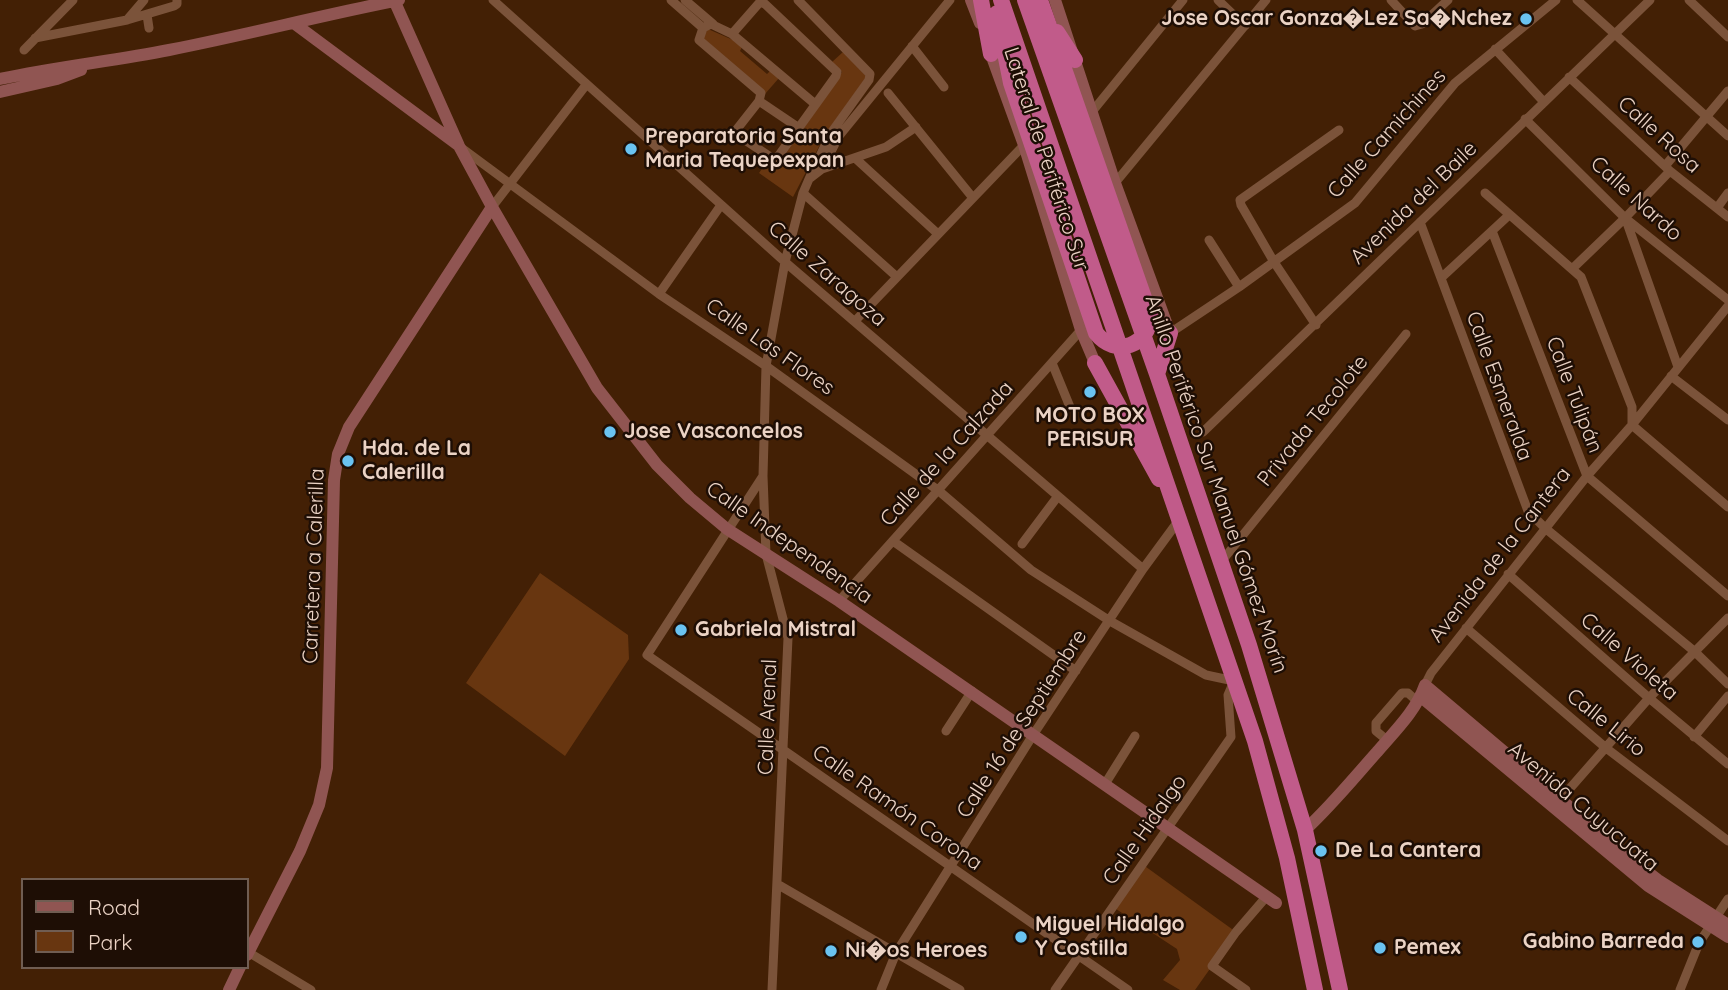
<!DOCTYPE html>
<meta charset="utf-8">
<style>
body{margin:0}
#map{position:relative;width:1728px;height:990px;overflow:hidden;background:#432005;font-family:Quicksand,sans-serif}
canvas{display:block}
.legend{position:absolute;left:21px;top:878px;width:228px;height:91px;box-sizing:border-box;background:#1e0e05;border:2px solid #705d52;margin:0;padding:9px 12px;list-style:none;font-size:21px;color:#ebd3c5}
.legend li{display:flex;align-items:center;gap:14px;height:35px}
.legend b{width:35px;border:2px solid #705d52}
</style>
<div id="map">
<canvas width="1728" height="990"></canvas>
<ul class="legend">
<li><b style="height:9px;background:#905552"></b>Road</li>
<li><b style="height:19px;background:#683610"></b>Park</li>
</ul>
</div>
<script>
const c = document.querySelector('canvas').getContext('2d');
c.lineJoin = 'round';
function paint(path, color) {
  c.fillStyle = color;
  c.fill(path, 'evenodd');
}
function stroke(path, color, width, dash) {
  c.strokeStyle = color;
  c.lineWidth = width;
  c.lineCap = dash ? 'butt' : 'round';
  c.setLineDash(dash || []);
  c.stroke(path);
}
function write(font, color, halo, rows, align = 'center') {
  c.font = font + ' Quicksand,sans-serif';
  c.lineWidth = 5;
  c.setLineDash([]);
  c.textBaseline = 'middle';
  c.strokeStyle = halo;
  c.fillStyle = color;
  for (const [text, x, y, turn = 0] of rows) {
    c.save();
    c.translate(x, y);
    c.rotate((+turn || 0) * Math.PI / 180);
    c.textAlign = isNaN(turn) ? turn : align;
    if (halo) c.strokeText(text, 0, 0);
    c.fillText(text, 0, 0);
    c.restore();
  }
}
paint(new Path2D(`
 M708,29L733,40L742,47L740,51L767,74L770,71L779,78L765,94L702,37Z
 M843,52L865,75V79L825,135L793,197L759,173L766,163L776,168L842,72L832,62Z
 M540,573L628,635L629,659L565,756L466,683Z
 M1142,864L1236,932L1195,990H1180L1163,980L1180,960L1177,949L1113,907Z`), '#683610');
stroke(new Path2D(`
 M493,0L785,262L1143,569
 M671,0L703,28
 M685,0L713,24
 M798,0L870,74L869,80L831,133L809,179
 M1218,0L1245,26
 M1391,0L1415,26L1422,24L1448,0
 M1577,0L1728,136
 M1689,0L1728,37
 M147,15L149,28
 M127,20L174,6L177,4V0
 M732,34L711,24L703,28L699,40L761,93L759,101L737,129L736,133L739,136L772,158H777L836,76L837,72L765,4L760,2L732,34L815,104
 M35,38L127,20L144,0
 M912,46L944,87
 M1495,49L1543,101
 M24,50L73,0
 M1569,77L1670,171L1728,217
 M888,93L973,198
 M759,101L799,128
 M1091,113L1183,0
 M1525,119L1625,218L1728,300
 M463,149L659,294L766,366L939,491L1031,570L1110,621L1206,675L1234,681L1228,695L1231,737L1055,990
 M855,158L938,234
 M1665,166L1728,91
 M822,169L886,147L916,127
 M1115,183L1266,0
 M803,193L897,277
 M1485,193L1581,277L1632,407V425L1728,507
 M492,207L586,85
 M1717,208L1728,193
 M1626,220L1678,367
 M1420,222L1528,511L1545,528L1694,651L1728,684
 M1492,231L1587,476L1728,596
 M1209,240L1239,287
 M1572,269L1625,218L1670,171
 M1441,278L1508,216
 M659,294L721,205
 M855,321L1024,145
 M1316,325L1274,262L1241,205L1240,200L1339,130
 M1170,333L1239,287L1355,203L1455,83L1556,0
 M1052,363L1070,407
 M1671,376L1728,420
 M1203,432L1650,0
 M763,476L647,655L1128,990
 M893,541L1076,671
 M1022,544L1058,496
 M1221,562L1406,334
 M1508,574L1649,698L1728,764
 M839,601L1081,330
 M1466,628L1606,748L1728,841
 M1425,685L1431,673L1587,476L1632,425L1728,306
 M946,731L972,691
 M1694,737L1728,696
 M1387,740L1376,731V723L1402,693H1408L1418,702
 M1105,784L1135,736
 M1558,802L1649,698L1728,618
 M777,884L960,990
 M248,952L311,990
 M772,990L788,638L766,554L763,476L766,366L785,262L803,193L809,179L822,169L839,136L950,0
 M881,990L896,953L1033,735L1143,569L1179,520
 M1246,990L1212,966L1236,932L1267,896
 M1680,990L1699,943L1728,899`), '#7b533a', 9);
stroke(new Path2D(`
 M394,0L459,146L492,207L597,388L657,465L690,498L727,529L839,601L1276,903
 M971,0L980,23
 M1055,0L1115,183L1170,333
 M295,24L458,145
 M988,46L1024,145L1081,330L1095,363
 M0,79C56,67 113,61 169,50C246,35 322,15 399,0
 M0,92L57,79L81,70
 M1421,697L1648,886L1728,937
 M1305,830C1331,806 1353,779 1377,752C1394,732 1416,711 1425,685L1636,863L1658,880L1728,925
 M247,955L300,851L319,805L327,768L334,480L338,454L349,427L492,207
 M229,990L240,967`), '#905552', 12);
stroke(new Path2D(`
 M981,0L991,54
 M1001,0L1255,741L1287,858L1315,990
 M1025,0L1157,374L1249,645L1305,830L1340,990
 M997,13L1011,83L1096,333C1115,358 1150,346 1150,315L1040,0
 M1057,32L1075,60
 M1095,363L1159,479
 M1157,374L1170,333`), '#c15b8a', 16);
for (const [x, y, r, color] of [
 [1526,19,7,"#6ac3f1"],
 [631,149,7,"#6ac3f1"],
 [1090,392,7,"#6ac3f1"],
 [610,432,7,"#6ac3f1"],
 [348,461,7,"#6ac3f1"],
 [681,630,7,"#6ac3f1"],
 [1321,851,7,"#6ac3f1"],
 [1021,937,7,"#6ac3f1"],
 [1698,942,7,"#6ac3f1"],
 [1380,948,7,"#6ac3f1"],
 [831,951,7,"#6ac3f1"]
]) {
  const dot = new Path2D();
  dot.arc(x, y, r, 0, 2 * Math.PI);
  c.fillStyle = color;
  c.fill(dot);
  stroke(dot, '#1e0e05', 2.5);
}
write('bold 21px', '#ebd3c5', '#1e0e05', [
 ["Jose Oscar Gonza�Lez Sa�Nchez",1512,19,"right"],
 ["Preparatoria Santa",645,137],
 ["Maria Tequepexpan",645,161],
 ["MOTO BOX",1090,416,"center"],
 ["PERISUR",1090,440,"center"],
 ["Jose Vasconcelos",624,432],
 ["Hda. de La",362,449],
 ["Calerilla",362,473],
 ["Gabriela Mistral",695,630],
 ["De La Cantera",1335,851],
 ["Miguel Hidalgo",1035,925],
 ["Y Costilla",1035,949],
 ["Gabino Barreda",1684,942,"right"],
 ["Pemex",1394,948],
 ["Ni�os Heroes",845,951]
], 'left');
write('21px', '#ebd3c5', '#1e0e05', [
 ["Calle Camichines",1387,134,-48],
 ["Calle Rosa",1659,135,42],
 ["Lateral de Periférico Sur",1046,159,72],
 ["Calle Nardo",1636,199,42],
 ["Avenida del Baile",1414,203,-44],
 ["Calle Zaragoza",827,274,41],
 ["Calle Las Flores",770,347,35],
 ["Calle Esmeralda",1499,386,70],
 ["Calle Tulipán",1574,395,69],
 ["Privada Tecolote",1313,421,-51],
 ["Calle de la Calzada",947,454,-48],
 ["Anillo Periférico Sur Manuel Gómez Morín",1216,484,71],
 ["Calle Independencia",789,543,35],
 ["Avenida de la Cantera",1500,555,-52],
 ["Carretera a Calerilla",314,566,-88],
 ["Calle Violeta",1629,657,41],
 ["Calle Arenal",768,717,-88],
 ["Calle Lirio",1606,723,39],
 ["Calle 16 de Septiembre",1022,724,-57],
 ["Avenida Cuyucuata",1583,807,40],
 ["Calle Ramón Corona",897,808,35],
 ["Calle Hidalgo",1145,830,-55]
]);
</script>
